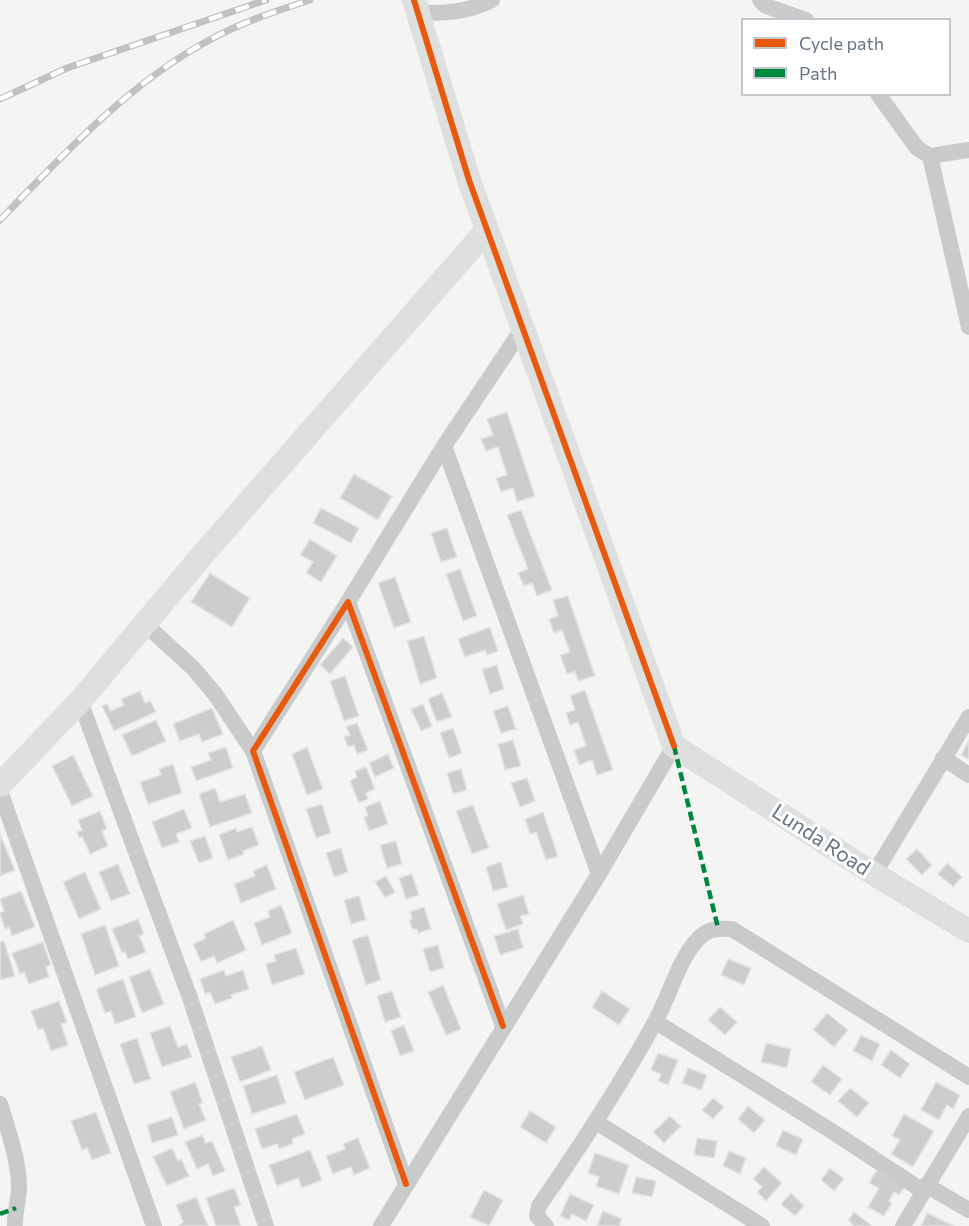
<!DOCTYPE html>
<style>
body{margin:0}
#map{position:relative;width:969px;height:1226px;overflow:hidden;background:#f4f5f3;font-family:Commissioner,sans-serif}
canvas{display:block}
.legend{position:absolute;left:741px;top:18px;width:210px;height:78px;box-sizing:border-box;background:#fff;border:2px solid #c2c7cd;margin:0;padding:8px 10px;list-style:none;font-size:18px;color:#677481}
.legend li{display:flex;align-items:center;gap:12px;height:30px}
.legend b{width:30px;border:2px solid #c2c7cd}
</style>
<div id="map">
<canvas width="969" height="1226"></canvas>
<ul class="legend">
<li><b style="height:8px;background:#e8590c"></b>Cycle path</li>
<li><b style="height:8px;background:#00873e"></b>Path</li>
</ul>
</div>
<script>
const c = document.querySelector('canvas').getContext('2d');
c.lineJoin = 'round';
function paint(path, color) {
  c.fillStyle = color;
  c.fill(path, 'evenodd');
}
function stroke(path, color, width, dash) {
  c.strokeStyle = color;
  c.lineWidth = width;
  c.lineCap = dash ? 'butt' : 'round';
  c.setLineDash(dash || []);
  c.stroke(path);
}
function write(font, color, halo, rows, align = 'center') {
  c.font = font + ' Commissioner,sans-serif';
  c.lineWidth = 6;
  c.setLineDash([]);
  c.textBaseline = 'middle';
  c.strokeStyle = halo;
  c.fillStyle = color;
  for (const [text, x, y, turn = 0] of rows) {
    c.save();
    c.translate(x, y);
    c.rotate((+turn || 0) * Math.PI / 180);
    c.textAlign = isNaN(turn) ? turn : align;
    if (halo) c.strokeText(text, 0, 0);
    c.fillText(text, 0, 0);
    c.restore();
  }
}
const building = new Path2D(`
 M507,412L535,496L517,502L513,488L501,492L496,478L507,475L498,447L486,451L481,439L493,435L487,419Z
 M354,474L392,496L378,520L340,498Z
 M321,508L359,528L351,543L313,523Z
 M521,510L552,590L537,596L532,583L524,586L518,573L528,569L507,515Z
 M447,528L457,557L441,562L431,533Z
 M310,539L337,556L321,582L306,573L313,562L300,555Z
 M460,569L477,616L463,621L446,574Z
 M210,573L250,598L232,627L191,602Z
 M395,577L411,622L394,628L378,583Z
 M568,596L595,676L578,681L575,671L567,674L560,655L570,652L562,630L554,633L549,619L558,616L553,600Z
 M490,627L498,651L487,655L485,650L465,657L458,639Z
 M424,636L437,678L420,684L407,641Z
 M343,638L353,647L330,674L320,665Z
 M497,665L504,689L490,694L482,669Z
 M345,676L359,716L344,721L330,681Z
 M585,690L613,770L597,775L592,760L579,765L574,750L586,746L578,722L570,725L566,713L575,710L570,696Z
 M140,691L145,703L150,700L156,712L114,731L102,706L107,704L111,711L124,705L121,699Z
 M442,693L452,717L437,722L428,699Z
 M423,704L432,726L421,731L411,709Z
 M508,706L516,729L501,733L493,711Z
 M212,708L223,734L202,742L199,734L180,741L173,724Z
 M156,720L166,741L132,756L122,735Z
 M357,723L368,750L357,754L354,745L348,747L344,737L350,735L346,727Z
 M453,728L462,753L449,758L440,733Z
 M513,740L521,766L505,770L498,744Z
 M969,740V759L961,755Z
 M226,747L233,768L196,781L191,767L211,760L208,753Z
 M307,747L323,789L307,795L292,754Z
 M388,754L394,768L375,777L369,763Z
 M73,755L93,796L72,806L52,766Z
 M173,764L182,793L148,804L140,782L161,775L159,769Z
 M366,767L375,789L366,793L368,799L359,803L350,781L357,777L355,771Z
 M461,769L467,790L453,794L447,773Z
 M527,778L535,801L520,807L511,783Z
 M215,788L220,802L245,794L252,813L210,827L199,794Z
 M380,801L388,824L369,831L364,817L368,816L365,807Z
 M322,804L331,833L316,838L306,809Z
 M473,805L489,848L472,854L456,811Z
 M184,809L192,828L176,834L179,842L162,848L152,822Z
 M100,811L107,829L102,831L108,846L90,854L82,836L79,838L77,832L82,830L78,820Z
 M543,812L558,856L546,860L536,832L530,834L525,819Z
 M252,827L259,845L243,851L244,854L228,860L219,835L236,828L237,832Z
 M0,834L15,870L0,876Z
 M205,836L213,858L199,863L190,841Z
 M396,841L402,864L387,868L380,845Z
 M341,848L348,872L334,877L326,853Z
 M917,849L932,865L922,875L906,859Z
 M501,862L508,887L493,891L486,867Z
 M947,863L962,877L953,887L938,874Z
 M118,864L130,894L111,901L99,872Z
 M267,865L276,889L241,903L234,884L255,876L253,871Z
 M85,872L101,909L79,919L63,882Z
 M412,874L419,895L406,899L399,878Z
 M386,876L395,892L385,898L375,882Z
 M21,891L35,927L12,936L9,927L5,929L0,915V913L4,911L0,899Z
 M523,895L529,914L520,916L523,924L506,930L497,904Z
 M359,896L366,920L351,924L344,900Z
 M281,905L292,933L262,945L254,923L270,917L268,911Z
 M424,907L431,929L418,933L417,929L413,930L409,920L412,919L410,912Z
 M138,919L144,934L139,936L146,952L128,959L125,952L122,953L112,929Z
 M233,920L246,950L217,963L214,956L201,962L193,944L206,938L204,934Z
 M105,925L119,966L95,975L81,934Z
 M518,929L523,948L500,955L494,936Z
 M368,935L381,980L366,985L352,940Z
 M4,941L15,976L0,980V942Z
 M43,942L51,965L46,967L49,977L29,984L24,972L20,974L12,953Z
 M438,945L444,968L430,972L423,949Z
 M296,948L305,974L272,985L266,964L276,961L274,955Z
 M728,959L751,968L744,985L721,975Z
 M150,969L164,1004L142,1013L129,977Z
 M224,970L226,976L243,970L249,989L231,995L232,998L215,1004L210,992L205,994L200,979Z
 M123,979L136,1017L115,1024L111,1011L105,1013L96,989Z
 M443,985L461,1029L446,1035L428,992Z
 M392,991L401,1017L385,1022L377,996Z
 M602,991L630,1009L619,1025L592,1007Z
 M59,1001L67,1022L61,1024L68,1045L51,1051L43,1028L38,1030L31,1011Z
 M720,1007L737,1022L725,1035L708,1020Z
 M827,1013L848,1030L834,1047L813,1030Z
 M404,1025L414,1051L400,1056L391,1031Z
 M170,1026L178,1047L187,1044L192,1057L162,1067L150,1033Z
 M861,1035L880,1044L872,1061L853,1051Z
 M137,1038L151,1079L134,1084L120,1044Z
 M766,1043L791,1049L787,1068L761,1062Z
 M262,1046L271,1070L240,1082L231,1057Z
 M891,1050L910,1064L900,1078L881,1065Z
 M658,1053L678,1060L668,1085L658,1081L661,1074L651,1070Z
 M333,1057L344,1085L305,1100L294,1072Z
 M823,1065L842,1079L830,1095L811,1082Z
 M688,1068L707,1075L701,1090L682,1083Z
 M277,1075L286,1103L252,1114L243,1086Z
 M195,1082L203,1103L199,1104L206,1120L184,1129L170,1092Z
 M936,1082L960,1095L953,1109L947,1105L939,1120L921,1110Z
 M850,1088L869,1103L857,1117L838,1101Z
 M713,1098L724,1107L713,1119L702,1110Z
 M748,1106L765,1120L754,1133L738,1119Z
 M530,1111L556,1127L546,1143L520,1127Z
 M96,1112L111,1153L92,1160L87,1148L82,1150L71,1121Z
 M297,1114L305,1134L292,1139L293,1144L279,1149L277,1144L262,1149L255,1129Z
 M904,1114L934,1131L913,1167L891,1154L900,1140L892,1136Z
 M670,1116L681,1126L664,1143L653,1132Z
 M172,1117L178,1135L152,1143L147,1125Z
 M783,1130L803,1139L796,1155L776,1146Z
 M202,1135L206,1143L212,1141L225,1171L213,1176L208,1164L197,1169L185,1142Z
 M358,1138L370,1168L354,1175L351,1167L333,1174L326,1156L345,1149L343,1144Z
 M697,1138L717,1141L714,1158L694,1155Z
 M172,1148L178,1161L181,1159L189,1176L167,1186L153,1157Z
 M310,1150L322,1180L302,1188L298,1178L277,1186L269,1165Z
 M729,1151L746,1158L740,1174L723,1166Z
 M595,1153L629,1165L619,1194L596,1186L599,1177L588,1173Z
 M764,1167L782,1183L766,1201L757,1192L762,1187L753,1179Z
 M830,1168L844,1179L834,1191L821,1180Z
 M877,1170L905,1187L899,1195L894,1192L889,1201L892,1203L884,1216L868,1207L879,1188L869,1183Z
 M636,1177L656,1181L652,1197L632,1193Z
 M234,1188L241,1205L234,1207L241,1226H216L206,1198Z
 M484,1190L503,1200L489,1226L470,1217Z
 M791,1193L804,1206L795,1216L781,1204Z
 M570,1194L594,1205L586,1221L572,1214L569,1220L560,1216Z
 M196,1197L208,1226H177L183,1222L176,1205Z
 M603,1211L622,1219L619,1226H597Z
 M854,1212L871,1225L870,1226H854L848,1220Z
 M927,1213L954,1226H921Z`);
paint(building, '#cccece');
stroke(building, '#e4e4e3', 1.5);
stroke(new Path2D(`
 M760,0L766,6L806,20
 M417,13C446,13 465,13 492,0
 M878,94L917,148L930,156L969,150
 M930,156L969,327
 M444,446L599,874
 M348,602L444,446L523,328
 M145,624L193,668L215,694L253,751
 M80,701L190,998L266,1226
 M943,758L969,775
 M0,791L154,1226
 M874,874L969,717
 M656,1022L830,1130L923,1191
 M0,1104C8,1130 19,1160 19,1188C19,1201 14,1213 15,1226
 M596,1122L762,1226
 M406,1184L253,751L348,602L503,1026
 M926,1185L969,1210
 M381,1226L599,874L674,746
 M546,1226L537,1216L539,1206C580,1147 619,1087 654,1024C669,998 678,960 698,939C708,928 719,928 732,929L969,1077
 M903,1226L969,1116`), '#c9cacb', 16);
stroke(new Path2D(`
 M414,0L469,180L674,746L874,874L969,931
 M0,785L80,701L205,552L487,230`), '#dedfdf', 24);
const rail = new Path2D(`
 M0,99L67,68L266,0
 M0,220C62,156 125,87 204,43C237,24 273,12 310,0`);
stroke(rail, '#c0c1c2', 7);
stroke(rail, '#fff', 4.5, [14]);
stroke(new Path2D(`
 M674,746L718,928
 M0,1214L16,1208`), '#00873e', 4.5, [9, 4.5]);
stroke(new Path2D(`
 M414,0L469,180L674,746
 M406,1184L253,751L348,602L503,1026`), '#e8590c', 6);
write('21px', '#677481', '#fff', [
 ["Lunda Road",821,840,33]
]);
</script>
